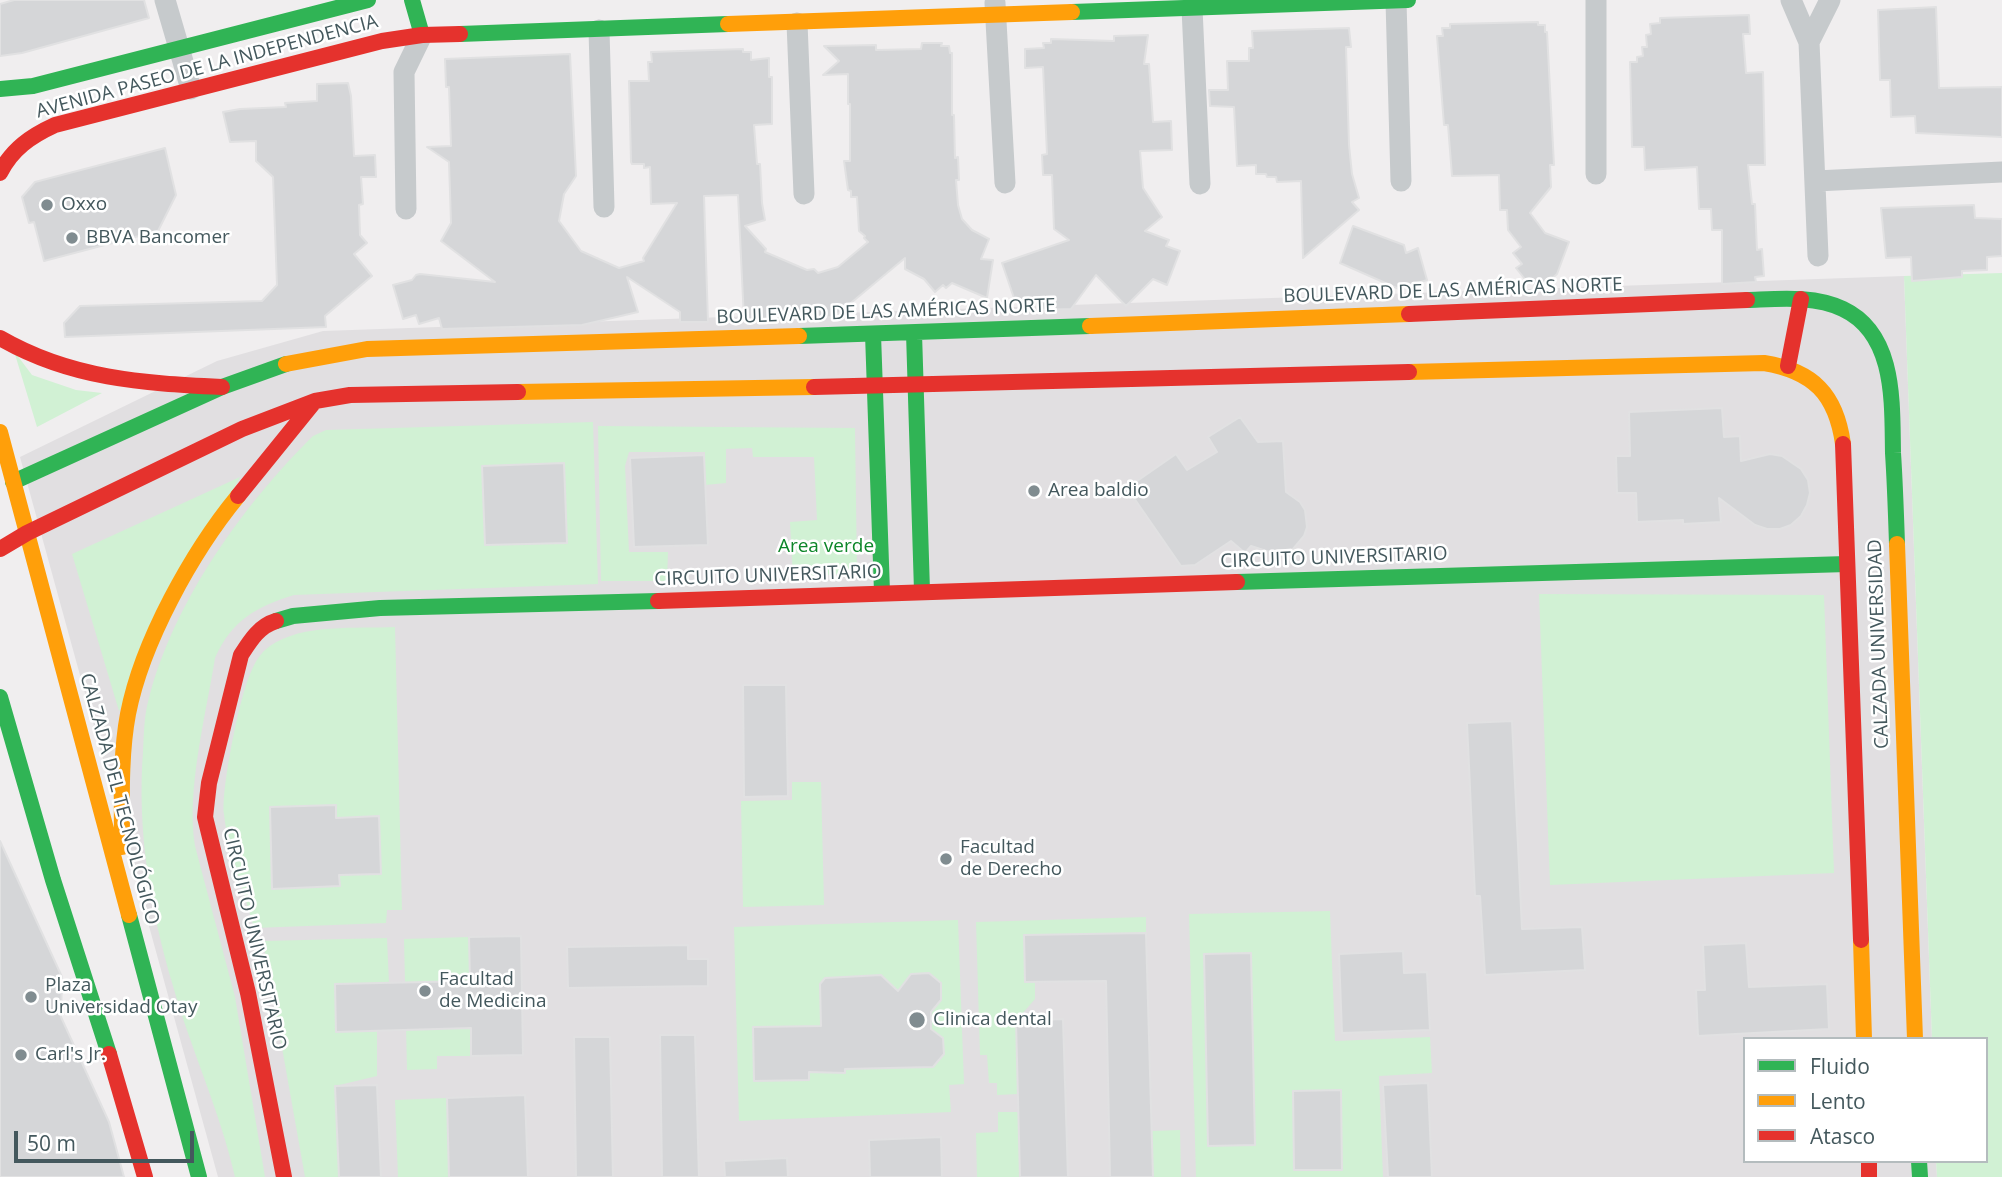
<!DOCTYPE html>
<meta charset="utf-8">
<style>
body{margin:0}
#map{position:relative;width:2002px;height:1177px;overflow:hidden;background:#f0eeef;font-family:"Open Sans",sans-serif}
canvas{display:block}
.legend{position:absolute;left:1743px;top:1037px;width:245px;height:126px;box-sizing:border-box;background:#fff;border:2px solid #b4bcbe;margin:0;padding:9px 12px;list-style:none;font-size:21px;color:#44585d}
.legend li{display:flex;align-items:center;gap:14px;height:35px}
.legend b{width:35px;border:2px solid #b4bcbe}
.scale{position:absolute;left:14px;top:1131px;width:180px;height:32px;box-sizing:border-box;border:4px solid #44585d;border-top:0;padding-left:9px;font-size:21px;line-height:24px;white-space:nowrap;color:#44585d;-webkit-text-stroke:5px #fff;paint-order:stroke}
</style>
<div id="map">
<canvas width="2002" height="1177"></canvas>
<ul class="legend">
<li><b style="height:9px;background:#30b455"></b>Fluido</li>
<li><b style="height:9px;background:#ff9f0a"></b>Lento</li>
<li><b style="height:9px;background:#e5322d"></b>Atasco</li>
</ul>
<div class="scale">50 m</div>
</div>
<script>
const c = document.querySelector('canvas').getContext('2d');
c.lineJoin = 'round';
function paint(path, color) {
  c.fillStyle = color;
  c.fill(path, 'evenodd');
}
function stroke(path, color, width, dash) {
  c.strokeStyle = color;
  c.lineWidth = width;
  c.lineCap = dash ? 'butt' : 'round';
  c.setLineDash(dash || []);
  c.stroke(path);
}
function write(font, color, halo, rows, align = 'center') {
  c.font = font + ' "Open Sans",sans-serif';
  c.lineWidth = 5;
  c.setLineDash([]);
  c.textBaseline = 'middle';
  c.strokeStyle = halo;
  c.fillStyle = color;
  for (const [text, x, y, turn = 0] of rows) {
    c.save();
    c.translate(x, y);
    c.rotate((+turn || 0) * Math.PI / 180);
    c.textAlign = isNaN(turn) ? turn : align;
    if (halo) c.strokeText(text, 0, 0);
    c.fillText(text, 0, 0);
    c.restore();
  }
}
paint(new Path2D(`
 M1904,276L1932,1039H1745V1161H1936L1937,1177H218L20,457L217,361L323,331Z`), '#e1dfe1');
paint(new Path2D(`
 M2002,273V1177H1937L1936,1161H1986V1039H1932L1904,276Z
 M14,351L32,375L76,390L102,393L37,427Z
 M593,422L598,584L294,595C256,607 232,620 215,658C206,715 186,790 195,846L235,997L265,1177H235C220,1111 191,1050 173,986C150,908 137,831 143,751C144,733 144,715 149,698C174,601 243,505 313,436L326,430Z
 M598,426L855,428L857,573L793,577L790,522L817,520L814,457H753L752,448L726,449V483L705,485V452H629L625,466L629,552H668L667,581H601Z
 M240,477L119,711L72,554Z
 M1539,594L1824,595L1834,873L1550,885Z
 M395,627L402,910H387L386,923L254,928C245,894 227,847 224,814C221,790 240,694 251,672C255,662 260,653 270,646C303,623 356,629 395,627Z
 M792,782H821L824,905L743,907L741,801L792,800Z
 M1330,911L1335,1041L1430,1037L1432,1073L1379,1076L1383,1177H1196L1189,914Z
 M1146,917V933L1024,936L1025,982H1035V999L1016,1021L1018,1094L997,1095V1083H989L987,1055H980L976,922Z
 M958,920L964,1084L949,1085L951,1112L739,1121L734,927Z
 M469,937L471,1056H437V1069L407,1070L404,939Z
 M387,938L389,983L335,985L336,1032L377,1030V1076L335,1086L339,1177H305L263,941Z
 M447,1098L449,1177H398L395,1100Z
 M998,1112H1019L1020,1177H977L976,1133L998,1132Z
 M1180,1130L1181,1177H1153L1151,1131Z`), '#d1f1d4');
const building = new Path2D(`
 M14,0H144L149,18L22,53L0,56V4Z
 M1936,7L1939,88L2002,87V137L1916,133L1915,116L1891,117L1890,80H1880L1878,10Z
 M1749,15L1750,34H1743L1746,73L1763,72L1765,165H1748L1752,204H1755L1757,250L1762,249L1764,276L1755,277L1756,282L1722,284V230H1712L1711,209H1699L1697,167L1645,170L1644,147H1632L1630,62H1637V57L1643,56L1642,47H1647L1646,35L1651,34L1650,24L1660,23V18Z
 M1538,22V25H1545V32H1547L1554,165H1550L1551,187L1530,213L1545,233L1569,242L1557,274L1539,290L1532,281L1528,283L1516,268L1522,264L1513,253L1521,247L1508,230L1507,210H1500L1499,175L1452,176L1448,125H1444L1437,36H1443L1442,28H1450V24Z
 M1349,28L1351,47H1346L1349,145L1352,174L1359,198L1352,202L1359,210L1303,258L1301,181L1277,182L1276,177H1267L1266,174H1256V165L1237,166L1234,107L1210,106L1209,90H1228L1227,61H1249V48H1253L1252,31Z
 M1148,35L1144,64H1149L1153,122L1171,121L1172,150L1140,151L1143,188L1162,217L1145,231L1169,240L1166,246L1180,251L1167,285L1153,279L1126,306L1096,275L1071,309L1038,310L1036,297L1015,301L1002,263L1069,240L1054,229L1052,175H1043L1042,155L1047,154L1043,67L1025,68V49L1044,48L1043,43H1051V39L1114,41V36Z
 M922,43H942L941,46H949L950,53H952V115H954L955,158L958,157L959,180H956L958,205L962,219L972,230L989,239L981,259L993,260L987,298L952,283L946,288L943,285L935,292L924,279L905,269V258L834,317L744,320L738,195L704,196L708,322H680V312L627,277L638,312L582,325L442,329L439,318L419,324L416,315L403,319L393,285L412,280L416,275L420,274L495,282L441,241L451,223L449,162L427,147L451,146L449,87H446L445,59L570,54L576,176L564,194L559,221L581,251L619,268L644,261L643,258L677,203L651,204L650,167L644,168V164H632L631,162L629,81H649L648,62H652L651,52L743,49V52H751V60L769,58V77H772V124L754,125L757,164H760L762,203L765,220L745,226L766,249L765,252L807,270L814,269L818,273L838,267L868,242L864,238L865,236L859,231L857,197H851V191L848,190L844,161H850V104H848V74L823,75L839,61L824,46L876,45V50L921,49Z
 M348,83L351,96L354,156L375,155L376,177H361L363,204L359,205L360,235L367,243L354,254L372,276L325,316L326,327L65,337L64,323L80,306L262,301L277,285L273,177L256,161V141L230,142L223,112L240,109L286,107L285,103L317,101V84Z
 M165,148L176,195L158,231L44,261L34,222L29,223L22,197L35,182Z
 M1974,205L1975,218L2002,219V256L1987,257V270L1962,271V277L1912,281L1911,257L1886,258L1881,208Z
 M1353,226L1404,245L1406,253L1418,248L1427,280L1399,289L1340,263Z
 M1722,408L1724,437L1740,436L1741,461L1770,454L1782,456L1801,469L1808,480L1810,493L1807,505L1801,516L1791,525L1780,529H1767L1755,525L1719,498L1721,522L1683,524V520L1637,522L1636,493H1617L1616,456H1630L1629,412Z
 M1240,417L1258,442L1283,441L1286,492L1300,502L1305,510L1307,527L1304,536L1293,549L1276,554L1251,546L1245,553L1231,541L1195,565L1181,566L1127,488L1176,454L1187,470L1217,452L1208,437Z
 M704,455L708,545L634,547L630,458Z
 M564,463L567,543L485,545L482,466Z
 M743,685H786L788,796L744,797Z
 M1512,721L1522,929L1582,927L1585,970L1485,975L1480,896H1475L1467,723Z
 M336,805V818L379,816L381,874L339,875L340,886L272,889L270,807Z
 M0,841L62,977L61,1017L109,1122L124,1177H0Z
 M1146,933L1153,1177H1110L1106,981L1025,982L1024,935Z
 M521,936L523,1055L471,1056V1028L336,1032L335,984L470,981L469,937Z
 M1746,943L1749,987L1827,984L1829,1029L1698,1036L1696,990H1705L1703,945Z
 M688,945V959H708V986L568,988L567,947Z
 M1403,951L1404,973L1427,972L1430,1030L1342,1033L1339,954Z
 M1251,953L1255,1145L1208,1146L1204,954Z
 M929,973L941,983V1000L931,1012V1029L943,1038L944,1054L933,1067L845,1069V1073L809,1072V1080L754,1081L753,1027L821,1026L820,984L825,978L881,975L898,991L911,974Z
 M1063,1019L1068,1177H1020L1016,1021Z
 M660,1035H695L699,1177H662Z
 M574,1037H610L613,1177H576Z
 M1428,1083L1432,1177H1388L1383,1085Z
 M377,1085L381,1177H339L335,1086Z
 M1341,1090L1342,1170H1294L1293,1091Z
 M525,1095L528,1177H449L447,1098Z
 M941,1137L942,1177H870L869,1140Z
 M787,1158L788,1177H725L724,1161Z`);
paint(building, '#d5d6d8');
stroke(building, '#e1e1e2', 2);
stroke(new Path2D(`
 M165,0L191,89
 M1596,0V174
 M1791,0L1809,42L1818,256
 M1396,1L1401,181
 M995,3L1005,183
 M1192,8L1200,184
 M797,23L804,194
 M599,30L604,207
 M1809,42L1830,0
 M1816,181L2002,172
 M406,209L404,72L422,35`), '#c6cacc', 21);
stroke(new Path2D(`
 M412,0L422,35
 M1072,12L1408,0
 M460,34L728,24
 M0,89L33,86L368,0
 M1747,300C1778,299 1814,295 1843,309C1896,334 1892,403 1893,453C1895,483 1896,514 1897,544
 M914,333L922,591
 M873,334L882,592
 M799,336L1090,326
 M13,482L222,387L286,364
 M1237,582L1847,564
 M276,621L293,616L380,608L658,601
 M0,697L53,880L109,1054
 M129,915L199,1177
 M1919,1161L1920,1177`), '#30b455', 16);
stroke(new Path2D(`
 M728,24L1072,12
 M1090,326L1409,314
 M286,364L367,349L799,336
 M1409,372L1764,363C1813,371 1836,394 1843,444
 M518,392L814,387
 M0,432L129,915
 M1897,544L1915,1039
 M122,847C122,804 120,756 128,714C142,642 192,552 238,496
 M1861,940L1864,1039`), '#ff9f0a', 16);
stroke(new Path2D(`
 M0,173C12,149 31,136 55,125L382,41L422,35L460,34
 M1409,314L1747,300
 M0,338C71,379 142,383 222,387
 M1788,366L1801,299
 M814,387L1409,372
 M1843,444L1861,940
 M238,496L315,401
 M27,533L242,429L315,401L350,395L518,392
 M0,549L27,533
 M658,601L1237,582
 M276,621C259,626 250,641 241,655L209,783L205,817L248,993L284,1177
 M109,1054L145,1177
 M1869,1161V1177`), '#e5322d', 16);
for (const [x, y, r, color] of [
 [47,205,7,"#808c90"],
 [72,238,7,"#808c90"],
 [1034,491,7,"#808c90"],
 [946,859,7,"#808c90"],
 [425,991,7,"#808c90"],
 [31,997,7,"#808c90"],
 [917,1020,9,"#808c90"],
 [21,1055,7,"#808c90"]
]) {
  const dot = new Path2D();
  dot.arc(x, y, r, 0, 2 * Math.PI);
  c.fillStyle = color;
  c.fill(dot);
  stroke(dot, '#fff', 2.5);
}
write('19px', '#44585d', '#fff', [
 ["AVENIDA PASEO DE LA INDEPENDENCIA",207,67,-15],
 ["BOULEVARD DE LAS AMÉRICAS NORTE",1453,291,-2],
 ["BOULEVARD DE LAS AMÉRICAS NORTE",886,312,-2],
 ["CIRCUITO UNIVERSITARIO",1334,558,-2],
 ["CIRCUITO UNIVERSITARIO",768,576,-2],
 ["CALZADA UNIVERSIDAD",1879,644,-92],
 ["CALZADA DEL TECNOLÓGICO",119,799,75],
 ["CIRCUITO UNIVERSITARIO",254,939,77]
]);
write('19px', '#44585d', '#fff', [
 ["Oxxo",61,205],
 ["BBVA Bancomer",86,238],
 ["Area baldio",1048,491],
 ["Facultad",960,848],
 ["de Derecho",960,870],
 ["Facultad",439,980],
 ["de Medicina",439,1002],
 ["Plaza",45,986],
 ["Universidad Otay",45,1008],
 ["Clinica dental",933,1020],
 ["Carl's Jr.",35,1055]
], 'left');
write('19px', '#0d8629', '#fff', [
 ["Area verde",826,547]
]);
</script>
